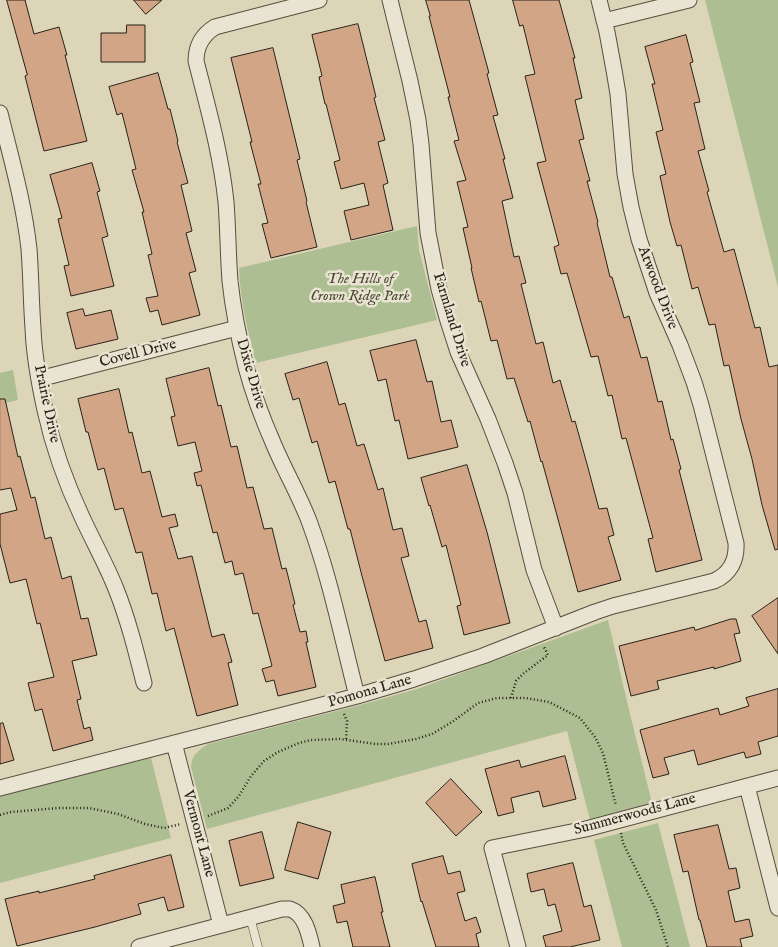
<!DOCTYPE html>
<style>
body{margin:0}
canvas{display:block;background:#ddd5b8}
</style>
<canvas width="778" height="947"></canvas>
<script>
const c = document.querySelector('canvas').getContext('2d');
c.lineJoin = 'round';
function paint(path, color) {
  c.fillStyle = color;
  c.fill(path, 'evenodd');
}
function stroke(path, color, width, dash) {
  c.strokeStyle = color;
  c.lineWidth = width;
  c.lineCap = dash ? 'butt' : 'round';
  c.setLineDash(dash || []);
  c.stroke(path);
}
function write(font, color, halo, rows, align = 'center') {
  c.font = font + ' "IM FELL English",serif';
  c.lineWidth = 5;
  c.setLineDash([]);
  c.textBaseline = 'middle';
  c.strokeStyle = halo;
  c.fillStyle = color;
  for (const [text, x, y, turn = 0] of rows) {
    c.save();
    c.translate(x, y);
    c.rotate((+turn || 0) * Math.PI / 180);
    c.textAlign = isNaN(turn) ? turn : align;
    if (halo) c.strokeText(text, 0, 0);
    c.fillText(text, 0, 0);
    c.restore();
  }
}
paint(new Path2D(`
 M705,0H778V287Z
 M417,226L419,250L437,320L256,363C248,332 240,300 239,268Z
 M13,370L18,400L0,404V373Z
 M608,620L630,714L652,803L590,820L567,731L207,829L191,767C192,754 198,751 208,744L371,702L417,689Z
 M151,758L171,838L0,883V795Z
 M658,823L690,947H622L594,840Z`), '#adbe92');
const building = new Path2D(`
 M7,0H25L34,34L59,27L67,55H65L87,141L44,151L25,76L27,75Z
 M134,0H162L146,14Z
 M426,0H469L489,73L487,74L498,115L493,116L505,159H503L513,198L502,201L514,257L519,256L526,283L521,284L536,344L543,342L553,383L560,380L572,422L575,421L587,464L599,509L607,508L614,535L608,537L621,580L578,592L542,461L541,462L530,421L528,422L514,378L507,379L497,340L491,341L481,301L479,302L471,268H472L463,228L468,227L457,182L466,180L454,141L459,140L448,97H450L429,16H430Z
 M513,0H559L575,58H573L582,98L575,100L584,139L579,140L590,181H587L598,222L597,223L610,277H612L624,318L629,316L641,358L647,357L658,402L662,401L671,440L673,439L681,469L679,470L702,560L656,572L648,539L653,538L626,438L622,439L612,395L608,396L598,356L591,357L567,273L561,274L554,247L559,245L537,163L546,161L525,76L535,74L523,25L520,26Z
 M358,24L376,97L374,98L385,140L378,142L388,183L383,185L393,230L351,240L344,211L369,205L364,183L341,189L334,162L340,160L326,104H325L319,77L322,76L312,35Z
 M127,25H145V62H101V33H126Z
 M686,35L693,62L690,63L700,102L694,103L705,149L698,151L709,191L707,192L724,252L734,249L755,328L760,327L769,367L778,365V549L775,550L762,505L752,459L741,419L729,365L724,366L715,324L709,325L698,287L692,289L681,245L677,246L670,222L660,176L666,174L656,132L663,130L652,84H655L645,47Z
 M273,48L300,159L297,160L307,201L306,202L317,247L271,258L262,224L268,223L258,184H261L250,142H252L231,58Z
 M158,73L168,109H170L178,141L177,142L188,183L181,185L192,231L186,233L196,271L189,273L200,315L162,325L158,310L150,312L146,298L158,296L148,255L152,254L142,212H144L132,170L136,169L122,113L117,115L109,87Z
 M92,163L100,191L97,192L108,236L102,238L114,286L71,296L64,266L69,265L58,219L62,218L50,175Z
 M83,309L85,316L111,310L118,339L76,349L67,313Z
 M416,340L427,382L432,381L441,422L451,420L458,447L408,459L399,420L395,421L386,379L378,381L370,351Z
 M327,362L339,405L345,403L357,446L364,444L378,490L383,488L393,530L402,528L409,556L401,558L419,622L426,620L433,648L385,661L362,576L350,529H348L335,481L329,483L317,441L312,443L299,398L293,400L285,374Z
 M209,368L218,406L221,405L231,447L237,446L247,488L253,487L264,529L272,528L282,569L286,568L295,604L293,605L300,632L306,631L308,642H306L316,687L278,696L274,680L266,682L262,669L272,666L258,613L253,614L243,573L235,575L232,561L225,563L217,532L213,533L201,485L197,486L194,473L202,471L195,442L178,446L171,417L175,416L166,379Z
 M119,389L129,433L132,432L142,473L150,471L162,517L175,514L178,526L169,528L178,559L192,556L212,637L224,634L232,662L228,663L238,705L197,716L174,628L166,631L157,593L152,594L142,552L136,553L123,508L115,510L104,468L98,470L88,432H86L78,399Z
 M0,399H5L18,457L20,456L31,498L35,497L45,539L51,537L62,579L71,576L81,619L88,618L97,655L72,661L81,699L77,700L84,729L90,727L93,740L53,751L42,709L35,711L28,683L54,677L40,623L37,624L26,579L10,583L0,544V514L17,510L11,488L0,490Z
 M467,465L487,532L510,623L464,635L457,606L461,605L446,545L442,547L430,505L429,506L421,478Z
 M778,598V654L752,616Z
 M731,619H736L740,633L734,634L741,661L714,669V667L657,681L659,689L631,696L619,646L694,627L695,630Z
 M778,689V736L758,742L761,754L746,758L744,752L698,765L694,750L664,758L669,774L653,778L640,730L718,708L720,715L749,706L746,698Z
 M3,723L14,760L0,764V724Z
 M565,756L576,799L543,807L539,791L511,798L514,812L498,816L485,769L519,760L521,767Z
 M451,779L482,812L456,836L426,803Z
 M298,822L331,832L318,879L285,870Z
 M718,825L729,869L736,868L740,888L728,891L735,922L749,919L753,936L740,939L742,947H707L700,920H699L688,871L683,872L674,835Z
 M262,832L274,878L240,886L229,841Z
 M171,855L184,907L168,911L164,897L138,904L141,914L95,927L17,946L5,899L39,891V893L95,879L94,876Z
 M443,856L448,874L460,871L465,891L457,893L465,921L476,917L481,932L476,934L479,947H436L422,901L421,902L412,864Z
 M573,863L584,907L591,905L600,940L570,947H546L543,936L562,931L555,904L548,906L544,889L531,892L527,874Z
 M375,877L383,912H381L390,947H353L347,921L337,923L333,906L345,903L341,885Z`);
paint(building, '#d1a586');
stroke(building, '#292118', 1);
const service = new Path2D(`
 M250,917L258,947`);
const minor = new Path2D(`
 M319,0L215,27C202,35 196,46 196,61C208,108 221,154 226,202C228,228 228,255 230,281C233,310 239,339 246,367C253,394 263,420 274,445C285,471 299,495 309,521C330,577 342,638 357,696
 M390,0L410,81L418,120L421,144L428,233L439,289L448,321L458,352L488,419L505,463L515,493L534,570L556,628
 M604,21L689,0
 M0,113C11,158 24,203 29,249C31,275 31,302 33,328C34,356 39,383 45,410C53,447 66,483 82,517C93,541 106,564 116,589C128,619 136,651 144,683
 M39,379L237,328
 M174,743L221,925
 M747,786L778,908
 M0,788L357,696L414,679L483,656L595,612L613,606L714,581C730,574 737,560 736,543L701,405L694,382L680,345L657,293L639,239L631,207L625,174L618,94L614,70L607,32L599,0
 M139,947L282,909C284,909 287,909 290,909C305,914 309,934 312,947
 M518,947L492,848L586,829L778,778`);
stroke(service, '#564e40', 9);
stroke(minor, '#564e40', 17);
stroke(new Path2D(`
 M511,698L516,681L524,673L548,655L544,647
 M344,714L347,721L346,740
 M0,815L11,812L58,808H89L118,814L145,824L164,828L181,824
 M208,816L228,808L239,796L251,776L264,761L278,752L299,743L311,740L340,739L375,744H388L416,739L432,734L452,722L478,703L497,698H526L549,702L580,718L595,737L603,753L616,806
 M621,833L623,843L656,910L668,947`), '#292118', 2.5, [1, 2.5]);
stroke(service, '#e9e4d1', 8);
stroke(minor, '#e9e4d1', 15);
write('italic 15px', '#4a4836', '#e9e4d1', [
 ["The Hills of",360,280],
 ["Crown Ridge Park",360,297]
]);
write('15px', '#292118', '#e9e4d1', [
 ["Atwood Drive",657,288,69],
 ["Farmland Drive",451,320,73],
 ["Covell Drive",138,354,-14],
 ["Dixie Drive",250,374,74],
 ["Prairie Drive",46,404,78],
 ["Pomona Lane",370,692,-16],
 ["Summerwoods Lane",635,815,-15],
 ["Vermont Lane",198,834,75]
]);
</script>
